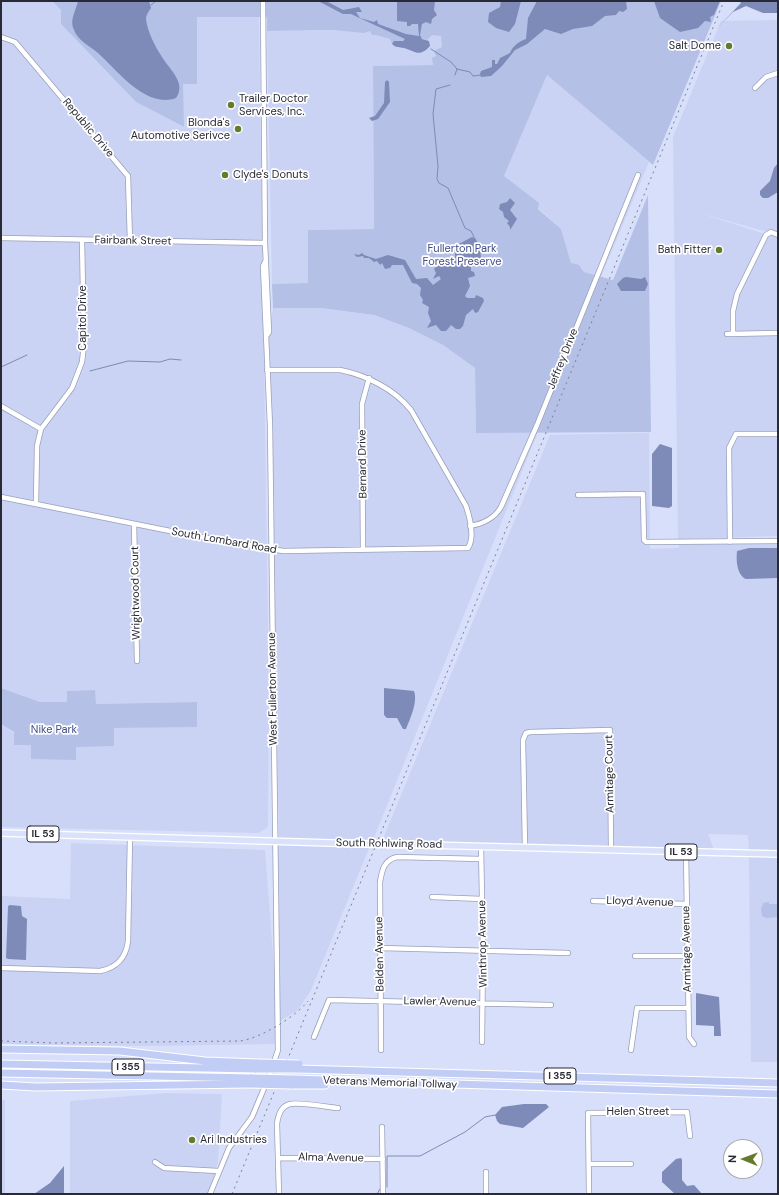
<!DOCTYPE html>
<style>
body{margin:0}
#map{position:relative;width:779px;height:1195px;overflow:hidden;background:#d8dffa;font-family:"DM Sans",sans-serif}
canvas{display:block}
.frame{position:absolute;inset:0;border:2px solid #282a35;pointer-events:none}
.north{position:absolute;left:723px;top:1139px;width:40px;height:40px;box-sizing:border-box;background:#fff;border:1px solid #a9aaae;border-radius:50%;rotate:271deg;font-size:11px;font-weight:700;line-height:16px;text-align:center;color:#282a35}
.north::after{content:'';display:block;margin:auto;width:14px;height:18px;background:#647b2c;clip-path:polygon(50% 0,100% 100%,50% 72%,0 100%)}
</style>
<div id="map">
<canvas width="779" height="1195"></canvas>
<div class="frame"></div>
<div class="north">N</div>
</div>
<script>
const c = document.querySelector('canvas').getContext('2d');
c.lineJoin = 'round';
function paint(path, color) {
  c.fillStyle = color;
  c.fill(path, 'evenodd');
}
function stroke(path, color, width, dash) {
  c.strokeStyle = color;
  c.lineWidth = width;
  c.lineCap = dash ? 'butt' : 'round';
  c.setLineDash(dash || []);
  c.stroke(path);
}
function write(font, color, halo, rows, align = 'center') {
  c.font = font + ' "DM Sans",sans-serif';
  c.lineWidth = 3.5;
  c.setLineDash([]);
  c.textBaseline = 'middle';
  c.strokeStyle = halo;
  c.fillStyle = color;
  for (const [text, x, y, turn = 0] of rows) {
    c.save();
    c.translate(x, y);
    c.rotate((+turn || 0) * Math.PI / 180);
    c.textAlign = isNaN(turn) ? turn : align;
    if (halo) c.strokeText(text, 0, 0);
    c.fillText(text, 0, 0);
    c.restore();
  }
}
paint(new Path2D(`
 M1,1H52L61,10V24L136,102L183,127V84H197V17H259L269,692L268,824L267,828L258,833L1,827V724L31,745L76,760V747L114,728L197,726L196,702L95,704V690L67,691V702H40L1,688Z
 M778,20V235L696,212L778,238V536L678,539L673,137L721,21Z
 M442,29L443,65L373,66L374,229L308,230V283L272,284L267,31Z
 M547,75L649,162L601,277L584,272L582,268L571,263L561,229L504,176Z
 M273,308H321L374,315L409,328L443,345L475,368L476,432H538L373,840L279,838L269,337Z
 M649,433L650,549L679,548V544L778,542V852L749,851L748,835L708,834L714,850L382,841L550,435Z
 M71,843L265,850L274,968L276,1044L146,1046L1,1044V896L70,899Z
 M278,843L370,846L311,990L298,1010L280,1021Z
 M749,856H778V1062H751Z
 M167,1093L222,1094L218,1162L208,1194H70V1101Z
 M1,1100H5V1194H1Z`), '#cad3f4');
paint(new Path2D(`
 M52,1H721L653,165L547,75L504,176L539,203L538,209L561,229L571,263L579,265L584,272L613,280L648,195L651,432L476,433L475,368L443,345L409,328L374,315L321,308H273L272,284L308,283V230L374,229L373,66L433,65L432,58L436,56L434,51L442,47L441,36L432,35L427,40L416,36L392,44L390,39L376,35H372L370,31L364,33L334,30L267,31V17H197V84H183L184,127L136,102L61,24V10Z
 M1,688L40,702H67V691L95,690L96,704L197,702V727L114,728V746L76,747V760L31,759V745H14V732L1,724Z
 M769,902V904H778V917L766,918L762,916L761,909L763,903Z`), '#b5c0e7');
paint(new Path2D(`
 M78,1H149L151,8C149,11 146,15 146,19C147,31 156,48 162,57C169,69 187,83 176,98C146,109 118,71 98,53C90,46 78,41 74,30C69,20 76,11 78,1Z
 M318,1L328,2L343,10L359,7L362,12H356L360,18L374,22L377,20L378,24L406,34L419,36L418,24H412L410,26H407V22L397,21V1H435L434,10L437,15L432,19L431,24L426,22L422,24L420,35L422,39L429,41L430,46C419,58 415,51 404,48C399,47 396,48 392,44L394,41H403L405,39L351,14H343Z
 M501,1H521L515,24L509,32L496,28L488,22L489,13L500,7Z
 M537,1H626L627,9L623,12L619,11L616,15L605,16L592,26L573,29L561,34L545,29L527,44L515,50L502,66L491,76L481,77L480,74L481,71L492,67V60H495V64H497L500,58L510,53C512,47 519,41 526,39L528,18Z
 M654,1H720L714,15L710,17L711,22L705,21L698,28L680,32L660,18Z
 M739,1H778V13H763L746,6L733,12L718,27L741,3Z
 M387,80L389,82L390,102L378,119L372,121L369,118L375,116L384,103L385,82Z
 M778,163V192L768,198H763L760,195V191L770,181L774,168Z
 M510,198L515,203L510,210L517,219L510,230V227L507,223L509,221L504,217L503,212L499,209L500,204L507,202Z
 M472,237L475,238L480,246L481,260L475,262L474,259L471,260V271L474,272L475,276L468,278L470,286L465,296L467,298H475L476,295L483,298L484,301L478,312L475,313L473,309L466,315L463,326L460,329H456L451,325L446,331H441L436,325L427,328L431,321L428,313L429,307L422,303L423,300L420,295L421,288L417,284L412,283L403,265H392L390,268L385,269L382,263L380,265L377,261L374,262L369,258H364L363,256L357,257L354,254L359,255L362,253L364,255L376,259L388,255L405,260L416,279L427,278L433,285L441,279L439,276L433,279L436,273L434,269L441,261H453L455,257V246Z
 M626,277L641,279L645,277L648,284L645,291H621L617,284L623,278Z
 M660,444L672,448C672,468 672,486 672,506L669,508L652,506V454Z
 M749,548H778V578L746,579C737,575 736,561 737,551Z
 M384,688L414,691C418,702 410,719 406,729H403L397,718H387L384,715Z
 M9,905L21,906L22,916L27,919L26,960L8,959L6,958L8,907Z
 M696,993L719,997L721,1036H714V1026L696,1025Z
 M524,1104H546L549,1107L523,1128L500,1124L497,1121L495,1115L502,1107Z
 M681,1158L682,1160V1180L687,1186L694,1185L702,1194H675L662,1182V1172L676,1159Z
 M64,1166V1194H34L50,1183Z`), '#7e8ab7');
stroke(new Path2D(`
 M151,5L156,1
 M431,49L451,62L457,69L470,72L473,76L481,75
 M455,75L457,69
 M450,85L436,89L433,114L438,166L437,179L439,183L448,188L465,228L471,231L474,237
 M1,367L27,355
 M90,371L128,361L160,362L170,359L181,360
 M387,1187V1156H420L465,1132L485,1117L495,1115
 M377,1194L380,1189`), '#7e8ab7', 1);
const minor = new Path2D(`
 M263,1L265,243L269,332L267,335
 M1,37L15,42L128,176L130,241
 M755,88L766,77L778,73
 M1,238L265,243
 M727,334L778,333
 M733,334V311L737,294L766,235L771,232L778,235
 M1,406L41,429
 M578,495L643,494L644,540L646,542L778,541
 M1,497L190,535L283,551L468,548C475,537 470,518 466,506L411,410C394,389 366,375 340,370H267
 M36,504L37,446L41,429L72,388L82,362L84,345L82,240
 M134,524L137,661
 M470,526C482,524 495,518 501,507L537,425L638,175
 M730,542L729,448L736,434H778
 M363,550L362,404L369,378
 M481,846L483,951L482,1042
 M525,847L523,740L526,733L530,732L610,730L611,850
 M686,852L689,1037L694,1044
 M432,897L482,899
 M593,901L687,904
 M380,948L568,953
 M635,956H688
 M1,968L100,971C116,968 126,958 128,941L130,837
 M314,1037L329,1000L551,1005
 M381,1050L380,882C382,870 384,860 397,857L481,859
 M631,1050L637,1008H688
 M382,1127L383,1194
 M278,1158L383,1159
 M155,1162L164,1168L218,1171
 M589,1164H631
 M210,1194L229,1148L252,1117L270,1074L278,1050L270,426L263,266L265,262
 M279,1194L277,1124C278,1116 281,1106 290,1104C299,1102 328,1107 338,1108
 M486,1194V1172
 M589,1194L588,1113L687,1112L690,1136`);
const major = new Path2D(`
 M1,833L364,844
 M387,844L778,854`);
const highway = new Path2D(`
 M1,1049L120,1051L205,1061L258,1063
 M1,1064L256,1069
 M297,1069L778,1083
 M1,1073L252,1078
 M293,1079L778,1094
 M1,1085L36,1087L249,1084
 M291,1085H325`);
stroke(minor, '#99a0b9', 6);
stroke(major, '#fff', 8);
stroke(highway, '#fff', 9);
stroke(minor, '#fff', 4.5);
stroke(major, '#dae1fa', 5.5);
stroke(highway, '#c2cdf6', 7);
stroke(new Path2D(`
 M1,1041L54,1043L240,1041C261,1038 295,1017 308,1001
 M232,1194L724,1`), '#7b7f92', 1, [2, 4]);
const majorBridge = new Path2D(`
 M364,844H387`);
const highwayBridge = new Path2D(`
 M258,1063L299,1064
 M256,1069H297
 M252,1078L293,1079
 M249,1084L291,1085`);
stroke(majorBridge, '#fff', 8, []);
stroke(highwayBridge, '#fff', 9, []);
stroke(majorBridge, '#dae1fa', 5.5);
stroke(highwayBridge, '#c2cdf6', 7);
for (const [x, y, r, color] of [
 [729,46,4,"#647b2c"],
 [231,105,4,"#647b2c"],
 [238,129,4,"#647b2c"],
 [225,175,4,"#647b2c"],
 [719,250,4,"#647b2c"],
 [192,1140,4,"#647b2c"]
]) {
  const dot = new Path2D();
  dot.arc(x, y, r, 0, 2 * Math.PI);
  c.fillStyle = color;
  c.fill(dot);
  stroke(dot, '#fff', 1.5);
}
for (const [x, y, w] of [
 [43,834,32],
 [681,852,32],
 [128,1067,32],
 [560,1076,32]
]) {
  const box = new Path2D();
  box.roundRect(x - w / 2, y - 8, w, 16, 3);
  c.fillStyle = '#fff';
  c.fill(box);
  stroke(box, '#282a35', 1);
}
write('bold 10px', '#282a35', null, [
 ["IL 53",43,834],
 ["IL 53",681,852],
 ["I 355",128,1067],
 ["I 355",560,1076]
]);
write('11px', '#282a35', '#fff', [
 ["Salt Dome",721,46],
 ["Trailer Doctor",239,99,"left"],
 ["Services, Inc.",239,112,"left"],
 ["Blonda's",230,123],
 ["Automotive Serivce",230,136],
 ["Clyde's Donuts",233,175,"left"],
 ["Bath Fitter",711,250],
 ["Ari Industries",200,1140,"left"]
], 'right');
write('11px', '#282a35', '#fff', [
 ["Republic Drive",88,128,50],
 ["Fairbank Street",133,241,1],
 ["Capitol Drive",83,318,-90],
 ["Jeffrey Drive",563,359,-68],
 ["Bernard Drive",363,464,-91],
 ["South Lombard Road",224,541,10],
 ["Wrightwood Court",136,593,-91],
 ["West Fullerton Avenue",273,689,-91],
 ["Armitage Court",610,774,-91],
 ["South Rohlwing Road",389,844,1],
 ["Lloyd Avenue",640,902,2],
 ["Winthrop Avenue",483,944,-91],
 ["Armitage Avenue",687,949,-91],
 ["Belden Avenue",380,954,-91],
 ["Lawler Avenue",440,1002,1],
 ["Veterans Memorial Tollway",390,1083,2],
 ["Helen Street",638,1112],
 ["Alma Avenue",331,1158,1]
]);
write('11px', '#414d88', '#fff', [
 ["Fullerton Park",462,249],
 ["Forest Preserve",462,262],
 ["Nike Park",54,730]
]);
</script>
